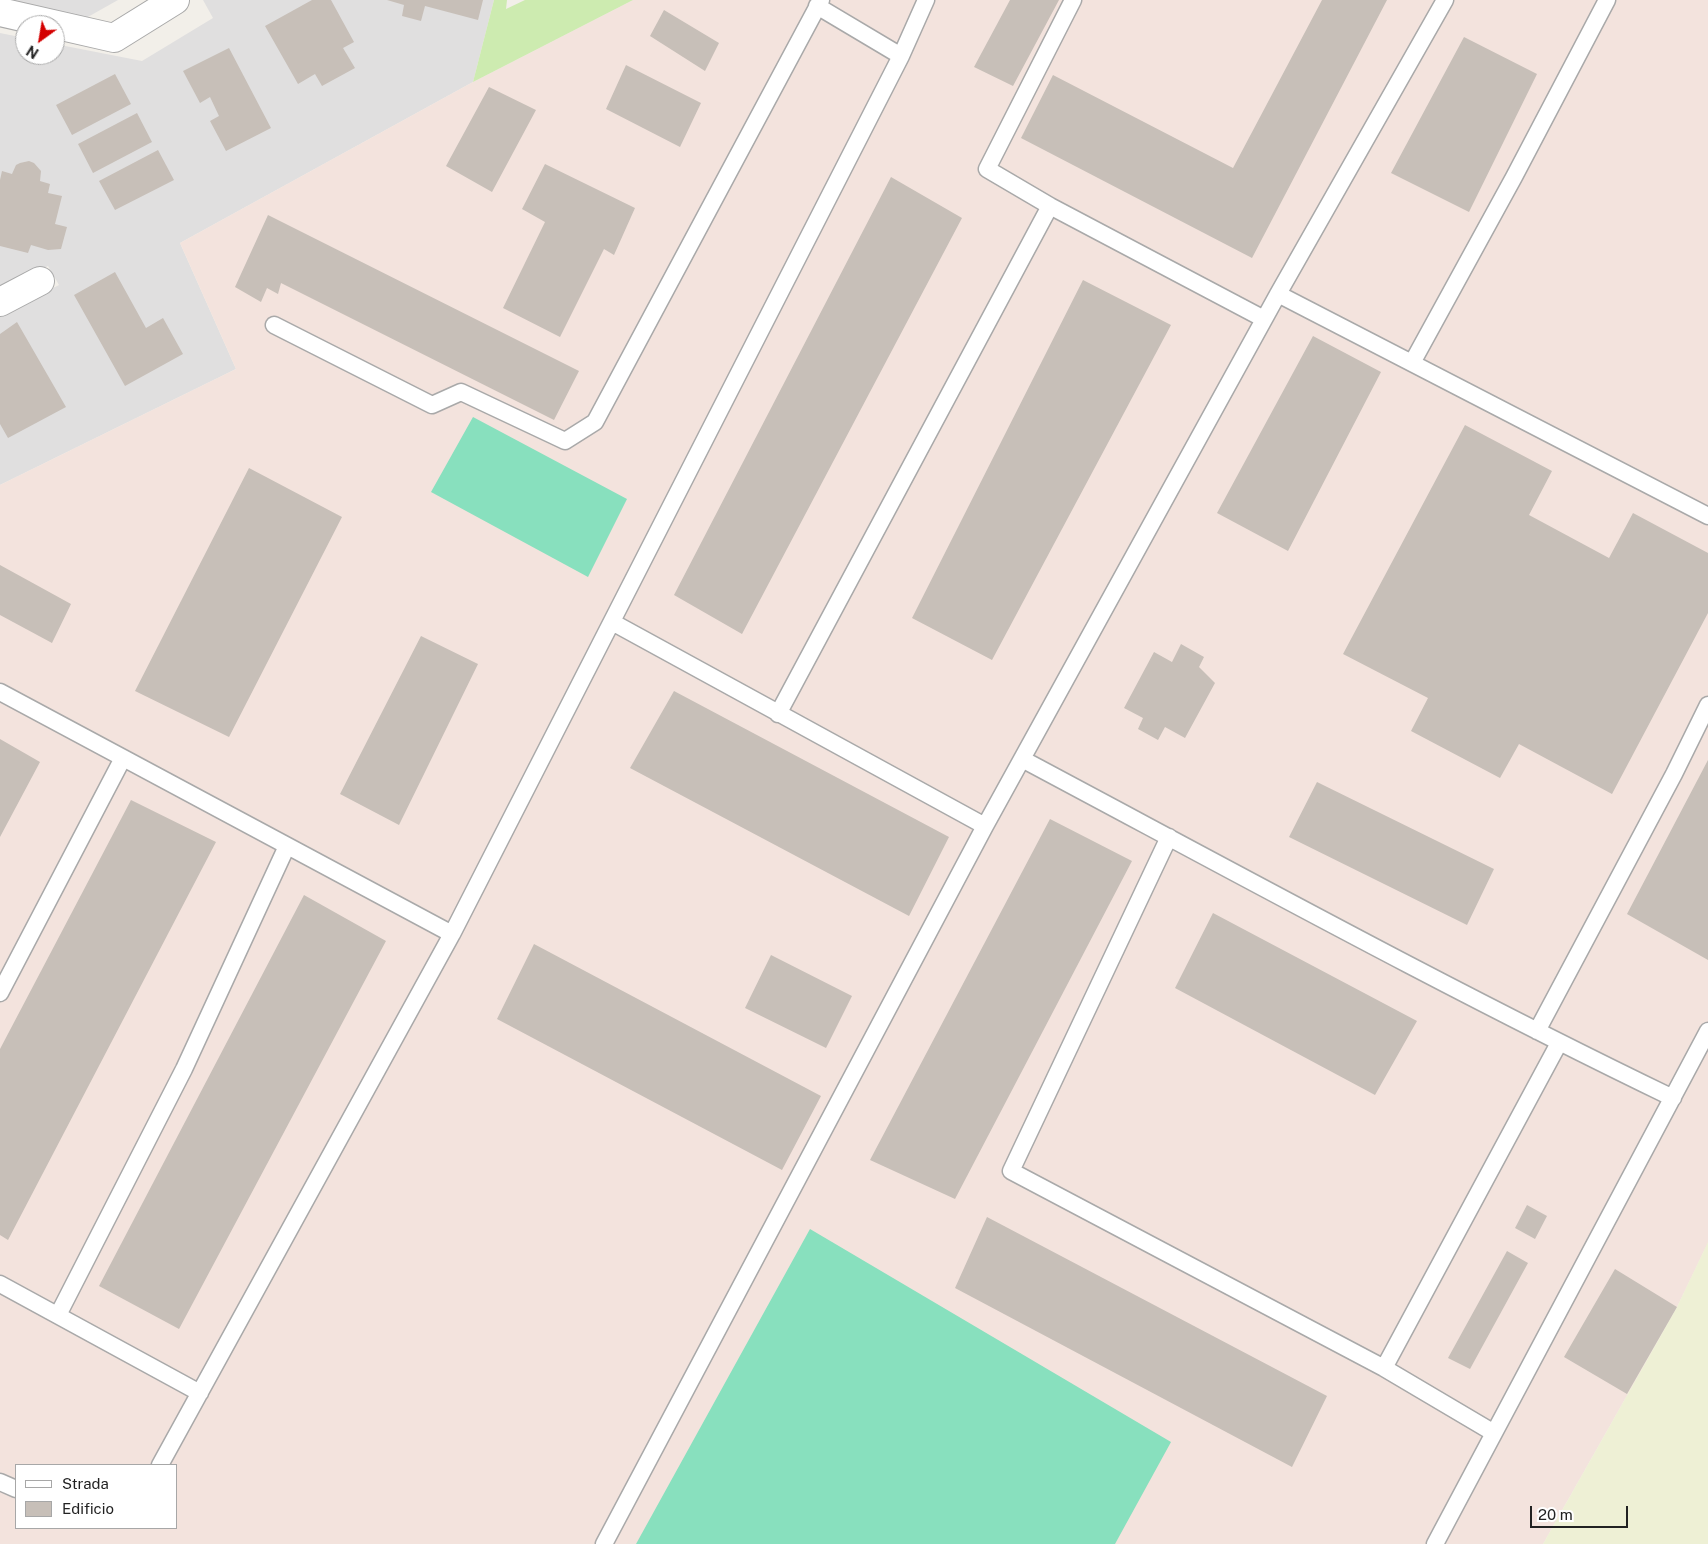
<!DOCTYPE html>
<style>
body{margin:0}
#map{position:relative;width:1708px;height:1544px;overflow:hidden;background:#f2efe9;font-family:"Public Sans",sans-serif}
canvas{display:block}
.legend{position:absolute;left:15px;top:1464px;width:162px;height:65px;box-sizing:border-box;background:#fff;border:1px solid #a7a7a7;margin:0;padding:6px 9px;list-style:none;font-size:15px;color:#222}
.legend li{display:flex;align-items:center;gap:10px;height:25px}
.legend b{width:25px;border:1px solid #a7a7a7}
.north{position:absolute;left:15px;top:15px;width:50px;height:50px;box-sizing:border-box;background:#fff;border:1px solid #a7a7a7;border-radius:50%;rotate:212deg;font-size:14px;font-weight:700;line-height:20px;text-align:center;color:#222}
.north::after{content:'';display:block;margin:auto;width:18px;height:22px;background:#d40000;clip-path:polygon(50% 0,100% 100%,50% 72%,0 100%)}
.scale{position:absolute;left:1530px;top:1506px;width:98px;height:22px;box-sizing:border-box;border:2px solid #222;border-top:0;padding-left:6px;font-size:15px;line-height:18px;white-space:nowrap;color:#222;-webkit-text-stroke:4px #fff;paint-order:stroke}
</style>
<div id="map">
<canvas width="1708" height="1544"></canvas>
<ul class="legend">
<li><b style="height:6px;background:#fff"></b>Strada</li>
<li><b style="height:14px;background:#c7bfb8"></b>Edificio</li>
</ul>
<div class="north">N</div>
<div class="scale">20 m</div>
</div>
<script>
const c = document.querySelector('canvas').getContext('2d');
c.lineJoin = 'round';
function paint(path, color) {
  c.fillStyle = color;
  c.fill(path, 'evenodd');
}
function stroke(path, color, width, dash) {
  c.strokeStyle = color;
  c.lineWidth = width;
  c.lineCap = dash ? 'butt' : 'round';
  c.setLineDash(dash || []);
  c.stroke(path);
}
paint(new Path2D(`
 M2,0H118L86,18Z
 M203,0H494L473,82L180,243L236,369L0,485V315L59,285L48,266L0,290V33L25,38V55H55V44L142,61L213,18Z`), '#e0dfdf');
paint(new Path2D(`
 M633,0H1708V1243L1677,1307L1543,1544H0V485L236,369L180,243L473,82ZM16,1465H176V1528H16Z`), '#f3e3dd');
paint(new Path2D(`
 M1708,1242V1544H1543L1677,1307Z`), '#eef0d5');
paint(new Path2D(`
 M494,0H507L506,9L525,0H633L473,82Z`), '#cdebb0');
paint(new Path2D(`
 M473,417L627,499L588,577L431,492Z
 M810,1229L1171,1442L1115,1544H636Z`), '#88e0be');
paint(new Path2D(`
 M312,0H331L354,42L343,48L355,68L322,86L315,74L298,84L265,26Z
 M387,0H483L478,20L425,6L421,21L402,16L404,5Z
 M1010,0H1059L1013,86L974,67Z
 M1322,0H1387L1252,258L1021,138L1053,75L1233,168Z
 M664,10L719,43L705,71L650,36Z
 M1464,37L1537,74L1469,212L1391,173Z
 M229,48L271,128L226,151L210,121L219,116L210,97L200,103L183,71Z
 M626,65L701,103L680,147L606,109Z
 M115,74L131,104L72,135L56,105Z
 M489,87L536,110L492,192L446,166Z
 M137,113L152,142L93,173L78,144Z
 M158,150L174,180L115,210L99,181Z
 M29,161L34,163L41,171L40,181L50,184L48,193L62,196L55,224L67,227L61,249L48,250L31,245L28,253L0,246V180L2,171L12,174L16,165L20,163Z
 M545,164L635,208L614,255L604,249L560,337L503,308L545,222L522,209Z
 M891,177L962,218L742,634L674,595Z
 M268,215L579,371L554,420L281,283L278,294L267,288L261,302L235,287Z
 M115,272L146,328L163,318L183,354L125,386L74,295Z
 M1083,280L1171,325L992,660L912,618Z
 M17,322L66,407L8,438L0,424V334Z
 M1313,336L1381,372L1288,551L1217,513Z
 M1465,425L1552,471L1529,515L1609,558L1633,513L1708,553V613L1612,794L1519,744L1500,778L1411,731L1428,698L1343,654Z
 M249,468L342,517L229,737L135,691Z
 M0,565L71,604L52,643L0,615Z
 M421,636L478,664L399,825L340,794Z
 M1181,644L1204,657L1199,667L1215,683L1185,738L1165,727L1158,740L1138,729L1143,718L1124,708L1154,652L1172,662Z
 M674,691L949,837L909,916L630,768Z
 M0,739L40,762L0,837Z
 M1708,760V960L1627,914Z
 M1317,782L1494,869L1467,925L1289,837Z
 M131,800L216,842L8,1240L0,1235V1049Z
 M1050,819L1132,861L955,1199L870,1160Z
 M304,895L386,941L179,1329L99,1286Z
 M1213,913L1417,1021L1375,1095L1175,988Z
 M534,944L821,1096L782,1170L497,1019Z
 M771,955L852,996L826,1048L745,1008Z
 M1527,1205L1547,1216L1535,1239L1515,1228Z
 M987,1217L1327,1396L1292,1467L955,1288Z
 M1507,1251L1528,1263L1470,1369L1448,1358Z
 M1615,1269L1677,1307L1627,1394L1564,1357Z`), '#c7bfb8');
const service = new Path2D(`
 M817,6L901,56
 M1050,206L987,169L1073,0
 M1278,294L1708,516
 M274,325L432,405L461,392L565,441L595,422L821,0
 M1412,363L1514,177L1607,0
 M612,622L985,826
 M0,692L452,934
 M778,714L1050,206L1264,319
 M1022,759C1238,874 1453,992 1673,1098
 M1169,837L1011,1171L1384,1368
 M0,993L123,758
 M1537,1031L1674,774L1708,705
 M0,1284L200,1393
 M58,1315L184,1069L287,846
 M1494,1433L1384,1368L1559,1043
 M160,1465L452,934L901,56L926,0
 M0,1482L16,1489
 M604,1544L985,826L1278,294L1445,0
 M1435,1544L1708,1031`);
const minor = new Path2D(`
 M0,12L114,38L175,0
 M0,302L40,281`);
stroke(service, '#a9a9a9', 19);
stroke(minor, '#a9a9a9', 30);
stroke(service, '#fff', 16);
stroke(minor, '#fff', 28);
</script>
